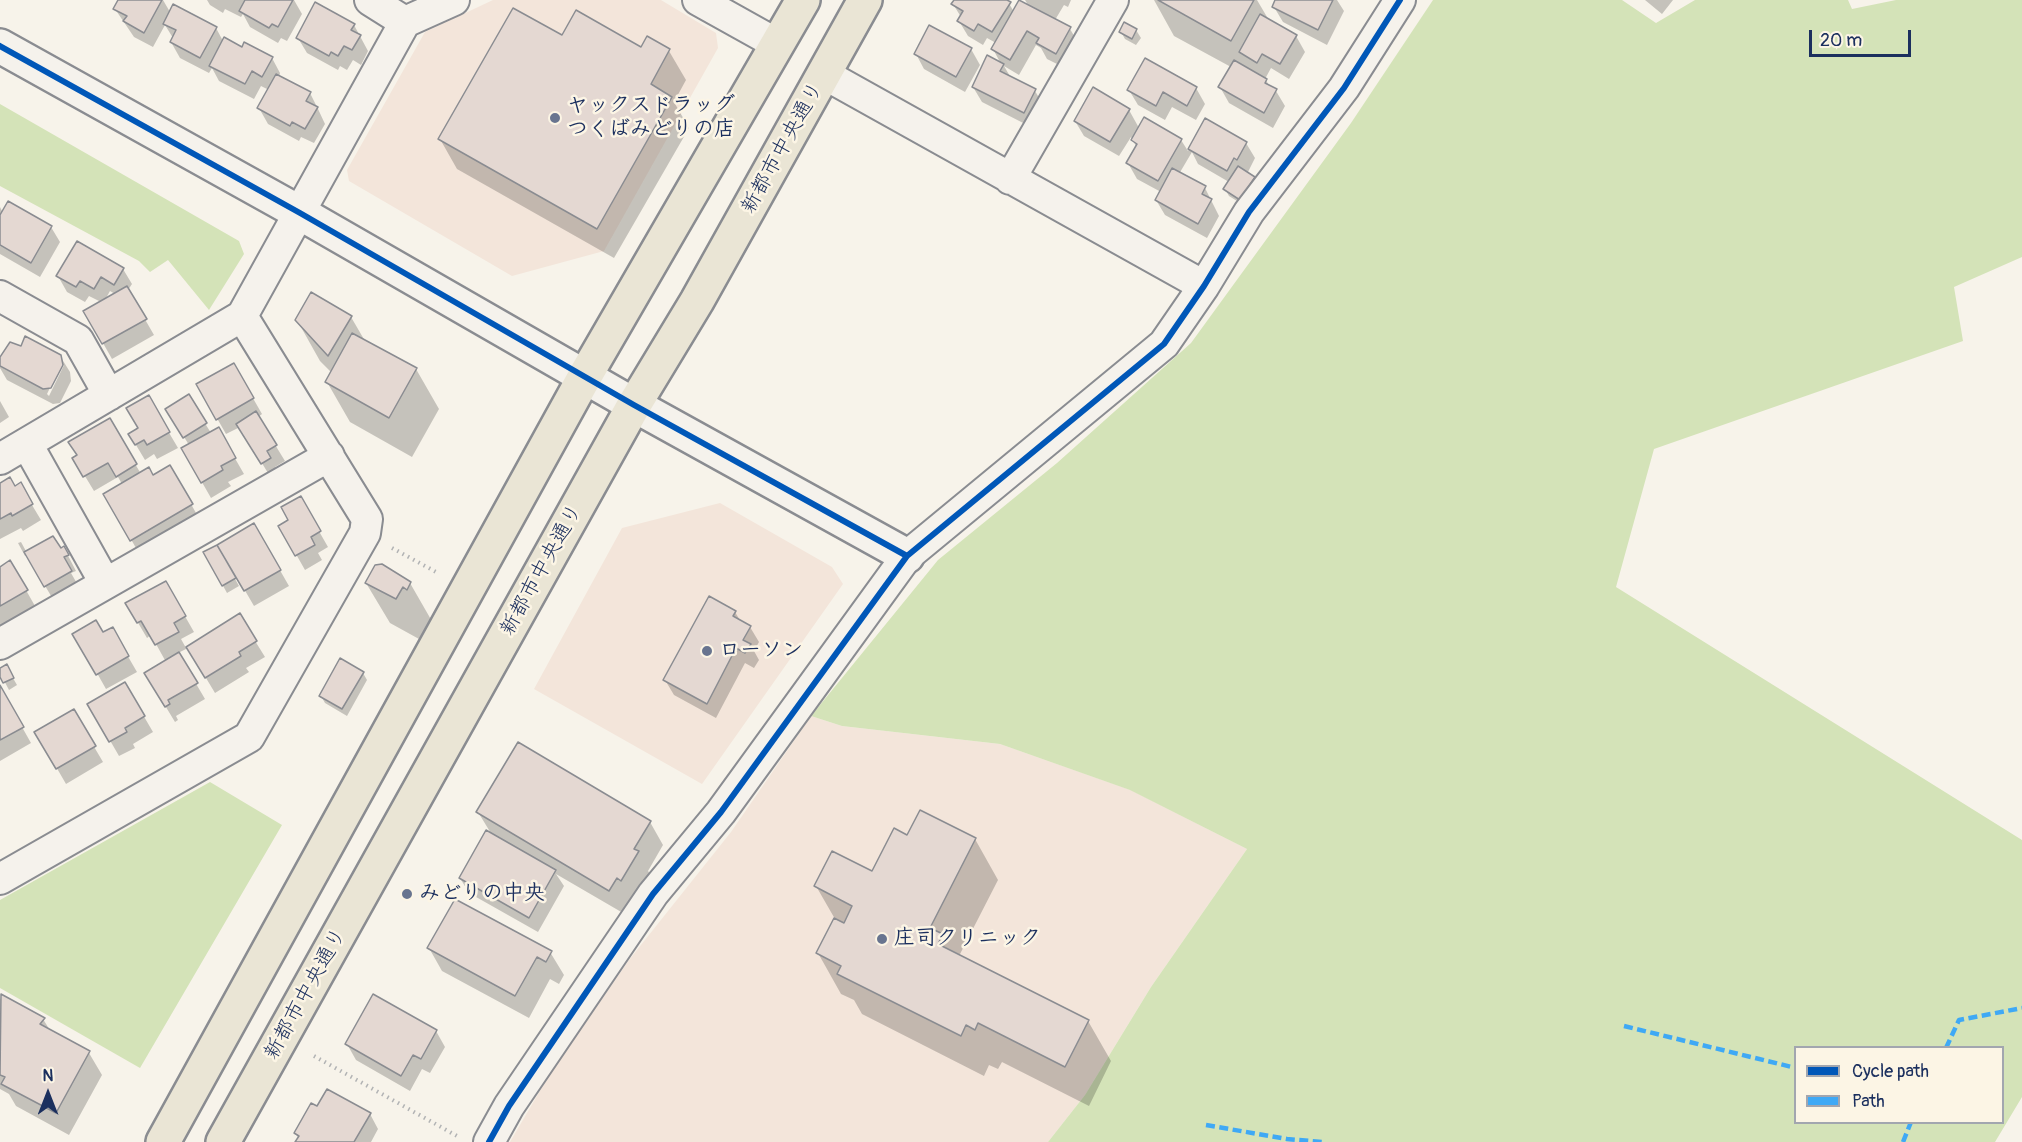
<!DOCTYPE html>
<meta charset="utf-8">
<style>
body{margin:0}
#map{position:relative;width:2022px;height:1142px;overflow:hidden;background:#f7f3ea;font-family:Pangolin,sans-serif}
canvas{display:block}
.legend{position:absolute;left:1794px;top:1046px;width:210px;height:78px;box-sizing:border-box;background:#fcf5e5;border:2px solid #a2a6af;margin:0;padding:8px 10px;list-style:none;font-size:18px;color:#1b2f5e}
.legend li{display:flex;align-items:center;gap:12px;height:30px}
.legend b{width:30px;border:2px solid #a2a6af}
.north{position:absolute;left:18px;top:1064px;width:60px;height:60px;-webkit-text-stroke:4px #fcf5e5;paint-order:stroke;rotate:0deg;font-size:16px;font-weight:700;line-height:24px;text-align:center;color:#1b2f5e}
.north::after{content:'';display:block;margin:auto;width:21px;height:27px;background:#1b2f5e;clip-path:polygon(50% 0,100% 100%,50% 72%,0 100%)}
.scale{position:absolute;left:1809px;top:30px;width:102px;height:27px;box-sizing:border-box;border:3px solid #1b2f5e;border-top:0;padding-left:8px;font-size:18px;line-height:21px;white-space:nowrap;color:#1b2f5e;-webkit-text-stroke:4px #fcf5e5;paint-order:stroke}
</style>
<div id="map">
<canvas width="2022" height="1142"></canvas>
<ul class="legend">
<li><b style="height:8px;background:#0057b8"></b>Cycle path</li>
<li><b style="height:8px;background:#3fa9f5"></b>Path</li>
</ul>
<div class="north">N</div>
<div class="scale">20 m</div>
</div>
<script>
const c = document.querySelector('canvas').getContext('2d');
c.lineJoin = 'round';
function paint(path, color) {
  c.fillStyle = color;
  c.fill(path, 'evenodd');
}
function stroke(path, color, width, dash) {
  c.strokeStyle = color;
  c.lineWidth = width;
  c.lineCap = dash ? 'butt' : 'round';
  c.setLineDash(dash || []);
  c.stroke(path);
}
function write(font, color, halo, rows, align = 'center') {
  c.font = font + ' Pangolin,"Klee One",sans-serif';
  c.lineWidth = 5;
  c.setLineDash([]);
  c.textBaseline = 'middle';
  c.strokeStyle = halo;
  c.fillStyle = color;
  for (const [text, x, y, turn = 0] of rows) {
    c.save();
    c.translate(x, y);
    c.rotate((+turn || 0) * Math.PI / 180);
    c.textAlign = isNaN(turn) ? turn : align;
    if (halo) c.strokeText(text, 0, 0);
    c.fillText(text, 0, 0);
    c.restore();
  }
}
paint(new Path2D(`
 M493,0H661L716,33L718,48L604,251L512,276L349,181L347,170L425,32Z
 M720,503L832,567L843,584L702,784L534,689L622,528Z
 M811,716L842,726L1000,744L1131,790L1247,849L1151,987L1085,1095L1048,1142H510L551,1072L629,960L731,832Z`), '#f3e5da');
paint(new Path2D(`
 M1433,0H1622L1656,23L1695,0H1848L1852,9L1896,0H2022V257L1954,287L1963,341L1654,449L1616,587L2022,840V1097L1995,1142H1048L1085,1095L1151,987L1247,849L1130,790L1000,744L842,726L811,716L938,560L1057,463L1191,343L1351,123ZM1796,1048H2002V1122H1796Z
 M0,104L239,241L244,254L209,310L168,260L150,272L139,261L0,186Z
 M210,782L282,825L140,1068L0,988V900Z`), '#d4e3b8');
paint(new Path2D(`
 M118,0H163L170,12L216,28L223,41L272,58L280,73L279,77L310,93L318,109L325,124L314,143L301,137L299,141L268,124L259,108L269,90L261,86L254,99L219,81L212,68L209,73L180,58L171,42L173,38L165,25L153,47L134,37L115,9Z
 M207,0H294L302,14L287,41L281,38L278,43L250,27L243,14L241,17L225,9L223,13L210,5Z
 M956,0H1007L1014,12L1021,1L1028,5L1025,0H1071L1068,7L1064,5L1055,20L1070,29L1079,44L1065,68L1047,59L1041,48L1036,45L1019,75L1004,66L1011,78L1035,91L1044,106L1033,128L982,102L973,87L1001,64L993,49L996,43L987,38L983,45L968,36L959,21L961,17L953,4Z
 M1154,0H1257L1270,22L1296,36L1305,52L1289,79L1271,68L1265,79L1271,88L1276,91L1285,106L1273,128L1229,103L1220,87L1231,67L1174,36Z
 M1277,0H1337L1344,11L1327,45L1283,22L1274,7Z
 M1645,0H1673L1662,14Z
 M354,25L368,51L361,65L353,60L347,70L340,66L338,70L307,53L298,38Z
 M1136,30L1141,38L1136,45L1125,39L1121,32Z
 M562,37L642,49L669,51L686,80L674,102L689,128L614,258L457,169L440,139Z
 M971,49L980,65L965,92L924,69L916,54Z
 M1196,88L1205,104L1196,120L1172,107L1165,120L1138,105L1129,90Z
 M1129,110L1139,128L1181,140L1188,151L1206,120L1246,143L1255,158L1247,174L1254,178L1258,186L1245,206L1229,196L1225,189L1229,182L1198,164L1192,152L1179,174L1205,188L1219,216L1207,238L1165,215L1156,200L1161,192L1137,179L1128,163L1137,148L1131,137L1119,156L1084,136L1075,121Z
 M0,207L3,213L51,227L60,242L40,277L0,254Z
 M123,269L132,284L128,290L154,335L112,359L85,311L101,302L89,296L85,302L67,292L58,276ZM110,291L115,294L105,300Z
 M351,317L365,341L416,369L439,409L412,457L350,422L327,382L332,373L320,361L297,320Z
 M60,356L70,372L71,381L60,403L53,404L7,380L0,368V360ZM61,365H64L49,396L47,394Z
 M234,365L262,414L258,417L285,461L275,467L278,474L271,478L240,427L226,434L198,385Z
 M188,396L211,433L218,429L244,474L228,482L231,486L211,498L183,449L189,445L176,424Z
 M148,397L178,448L157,459L154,454L145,460L130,435L139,429Z
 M0,401L9,417L0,423Z
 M109,420L141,474L153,477L170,467L200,520L140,555L105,494L122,484L118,477L94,491L74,458Z
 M0,485L14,488L20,485L41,520L23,531L21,528L0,539Z
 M300,498L328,547L318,553L322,560L305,570L280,526L290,521Z
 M254,525L289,586L254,606L219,546L217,547L239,586L227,593L205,553Z
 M21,542L27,553L60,551L64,548L76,571L71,573L79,587L54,601L27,555L25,556L18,543Z
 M10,562L35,606L0,627V568Z
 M166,583L194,632L181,639L186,648L239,615L265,657L246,668L249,672L215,693L188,648L178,653L205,699L176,716L178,720L175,722L146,674L166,662L151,635L147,638L127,604Z
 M366,583H410L433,623L430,629L426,627L419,639L390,623Z
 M735,612L741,622L750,627L759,642L754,651L759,660L754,668L745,663L716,718L674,695L665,680Z
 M112,629L137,672L106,689L75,634H102Z
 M6,666L17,685L9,690L0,673V669Z
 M363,673L367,680L347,716L325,703L321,696Z
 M125,684L153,732L133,744L135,748L119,756L89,704Z
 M0,688L31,743L0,761Z
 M73,711L103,762L66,784L36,732Z
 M478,812L650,822L663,845L648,871L651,875L634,903L630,900L623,913L556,874L564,886L538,932L469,893L460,878L492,835Z
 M908,837L975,839L998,880L959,956L1088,1021L1111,1061L1089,1106L1002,1062L998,1069L989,1065L984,1076L862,1014L854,1000L841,994L818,953L835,919L816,886L873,873Z
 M429,948L550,952L564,975L559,984L550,979L529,1018L442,971Z
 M2,996L43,1019L51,1032L89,1053L102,1075L69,1135L16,1106L9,1094L0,1089V1000Z
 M436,1031L445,1047L430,1073L422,1069L410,1091L356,1060L347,1044Z
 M318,1108L370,1114L378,1129L371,1142H297L299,1139L295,1133Z`), '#0003');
const building = new Path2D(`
 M118,0H162L144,33L123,21L127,16L113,9Z
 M245,0H293L278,27L272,24L269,28L239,11Z
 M954,0H1007L1011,2L992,32L978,24L974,31L957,21L963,11L951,4Z
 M1019,0L1071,27L1056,54L1036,43L1039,38L1027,31L1010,60L991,49Z
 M1158,0H1254L1231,41Z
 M1275,0H1333L1318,30L1272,7Z
 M315,2L355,24L351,30L361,35L352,50L344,46L338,56L331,52L329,56L296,38Z
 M173,4L217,27L200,58L170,42L176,30L163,24Z
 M513,8L562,35L576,10L641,47L647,36L670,49L651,84L672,97L597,229L438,139Z
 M1260,14L1297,35L1280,64L1262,54L1257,63L1239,52Z
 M1124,22L1137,29L1132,39L1119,32Z
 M929,25L972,48L956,77L914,54Z
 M224,37L242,47L244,42L273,57L262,77L252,71L245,84L209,66Z
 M987,55L1004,64L1000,71L1036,89L1024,113L972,87Z
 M1145,58L1197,87L1187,106L1163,92L1156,106L1127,90Z
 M1234,60L1267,79L1265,83L1277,89L1264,113L1218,87Z
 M276,74L311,92L306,101L318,107L305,129L292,122L290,126L257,108Z
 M1093,87L1130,109L1110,142L1074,121Z
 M1144,117L1182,139L1158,181L1126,163L1137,144L1131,140Z
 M1205,118L1247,142L1237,160L1234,158L1227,171L1188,149Z
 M1238,166L1255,177L1240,200L1223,189Z
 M1172,168L1206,186L1202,194L1212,199L1198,224L1155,200Z
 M8,201L52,226L31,263L0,245V215Z
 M77,241L124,268L114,285L101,277L94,289L80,281L76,287L56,276Z
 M127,286L147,319L102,344L83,311Z
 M311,292L352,316L328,356L295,320Z
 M352,333L417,368L389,418L325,382Z
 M25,336L61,355L63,365L51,388L43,389L0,366V357L10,342L21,346Z
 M234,363L254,398L216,420L196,384Z
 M189,394L207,423L183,438L165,409Z
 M149,395L170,432L147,445L144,440L135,445L128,434L138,428L126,408Z
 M256,411L277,445L267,451L271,458L261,464L236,424Z
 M110,418L137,464L116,477L108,463L83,477L72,458L77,455L68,442Z
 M219,427L236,458L221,466L223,470L201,483L181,448Z
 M170,465L193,504L130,541L103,494L149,467L153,475Z
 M10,477L15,486L21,482L33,504L12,516L11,513L0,519V483Z
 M301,496L321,531L311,537L315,545L295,556L278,526L288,520L281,507Z
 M254,523L281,570L244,591L217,545Z
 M53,536L61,548L64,546L69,555L64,557L72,571L44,587L24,552Z
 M217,545L236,578L222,586L203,552Z
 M10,560L28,590L0,606V567Z
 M382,564L411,582L407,590L403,587L396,599L365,583L375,565Z
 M166,581L186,616L174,623L179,632L155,645L141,621L137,623L125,603Z
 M709,596L736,611L733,616L751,626L743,640L751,644L745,653L736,648L707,704L663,680Z
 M240,613L257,641L239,652L241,656L205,678L186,647Z
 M96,620L103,632L113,627L129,656L96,675L72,634Z
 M179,652L198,683L168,700L170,704L165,707L144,673Z
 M340,658L364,672L342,709L319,696Z
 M7,664L14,678L3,683L0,677V668Z
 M125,682L145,716L125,728L127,732L109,742L87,704Z
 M0,685L24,727L0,740Z
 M74,709L96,746L56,769L34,732Z
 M518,742L651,821L634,849L639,851L621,881L617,878L609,891L476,812Z
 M920,810L976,838L930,928L943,934L938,944L1089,1020L1065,1067L978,1023L975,1030L966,1025L961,1036L837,974L841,966L816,953L834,918L844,923L852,906L814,886L832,851L872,871L894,828L907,835Z
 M486,830L556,870L529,918L459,878Z
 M455,899L552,951L546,962L537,957L515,996L427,948Z
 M1,994L45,1018L40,1024L90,1051L56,1113L1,1084L5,1077L0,1075Z
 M373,994L437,1030L421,1059L413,1055L401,1076L345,1044Z
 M327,1089L371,1113L354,1142H295L299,1136L294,1133L311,1103L317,1106Z`);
paint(building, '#e4d8d2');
stroke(building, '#8a8c91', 1.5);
const minor = new Path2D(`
 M370,0L405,22
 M698,0L777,44
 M824,74L1204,286
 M1010,179L1113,0
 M0,296L78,340L109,395
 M27,444L105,583
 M0,459L242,316L405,22L454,0
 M0,644L329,456
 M0,879L249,737L365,533L367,519L242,316
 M489,1142L509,1106L653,894L721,812L907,556L1164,344L1204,286L1249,212L1344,88L1400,0`);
const tertiary = new Path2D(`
 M0,46L300,213L634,405L907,556`);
const primary = new Path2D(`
 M163,1142L585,376L803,0
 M223,1142L634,405L697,301L865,0`);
stroke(minor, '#8a8c91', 34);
stroke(tertiary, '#8a8c91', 38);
stroke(primary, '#8a8c91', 38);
stroke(new Path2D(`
 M392,548L438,573
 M314,1056L457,1136`), '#b2b3b4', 4, [1.5, 4.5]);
stroke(minor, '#f5f2ec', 30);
stroke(tertiary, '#f5f2ec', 33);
stroke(primary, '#eae5d5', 33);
stroke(new Path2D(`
 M1624,1026L1796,1068
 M1946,1048L1959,1020L2022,1008
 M1206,1125L1287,1139L1323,1142
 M1903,1142L1911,1122`), '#3fa9f5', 4.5, [9, 4.5]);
stroke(new Path2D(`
 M0,46L300,213L634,405L907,556
 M489,1142L509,1106L653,894L721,812L907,556L1164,344L1204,286L1249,212L1344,88L1400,0`), '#0057b8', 6);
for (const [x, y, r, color] of [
 [555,118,6,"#68748f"],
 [707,651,6,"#68748f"],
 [407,894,6,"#68748f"],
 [882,939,6,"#68748f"]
]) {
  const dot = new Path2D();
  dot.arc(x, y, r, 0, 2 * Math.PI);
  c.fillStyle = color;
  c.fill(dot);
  stroke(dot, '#fcf5e5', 2);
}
write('bold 21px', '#1b2f5e', '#fcf5e5', [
 ["ヤックスドラッグ",567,106],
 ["つくばみどりの店",567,130],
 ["ローソン",719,651],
 ["みどりの中央",419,894],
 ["庄司クリニック",894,939]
], 'left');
write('21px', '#1b2f5e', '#fcf5e5', [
 ["新都市中央通り",783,148,-61],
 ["新都市中央通り",542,570,-61],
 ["新都市中央通り",306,994,-61]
]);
</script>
